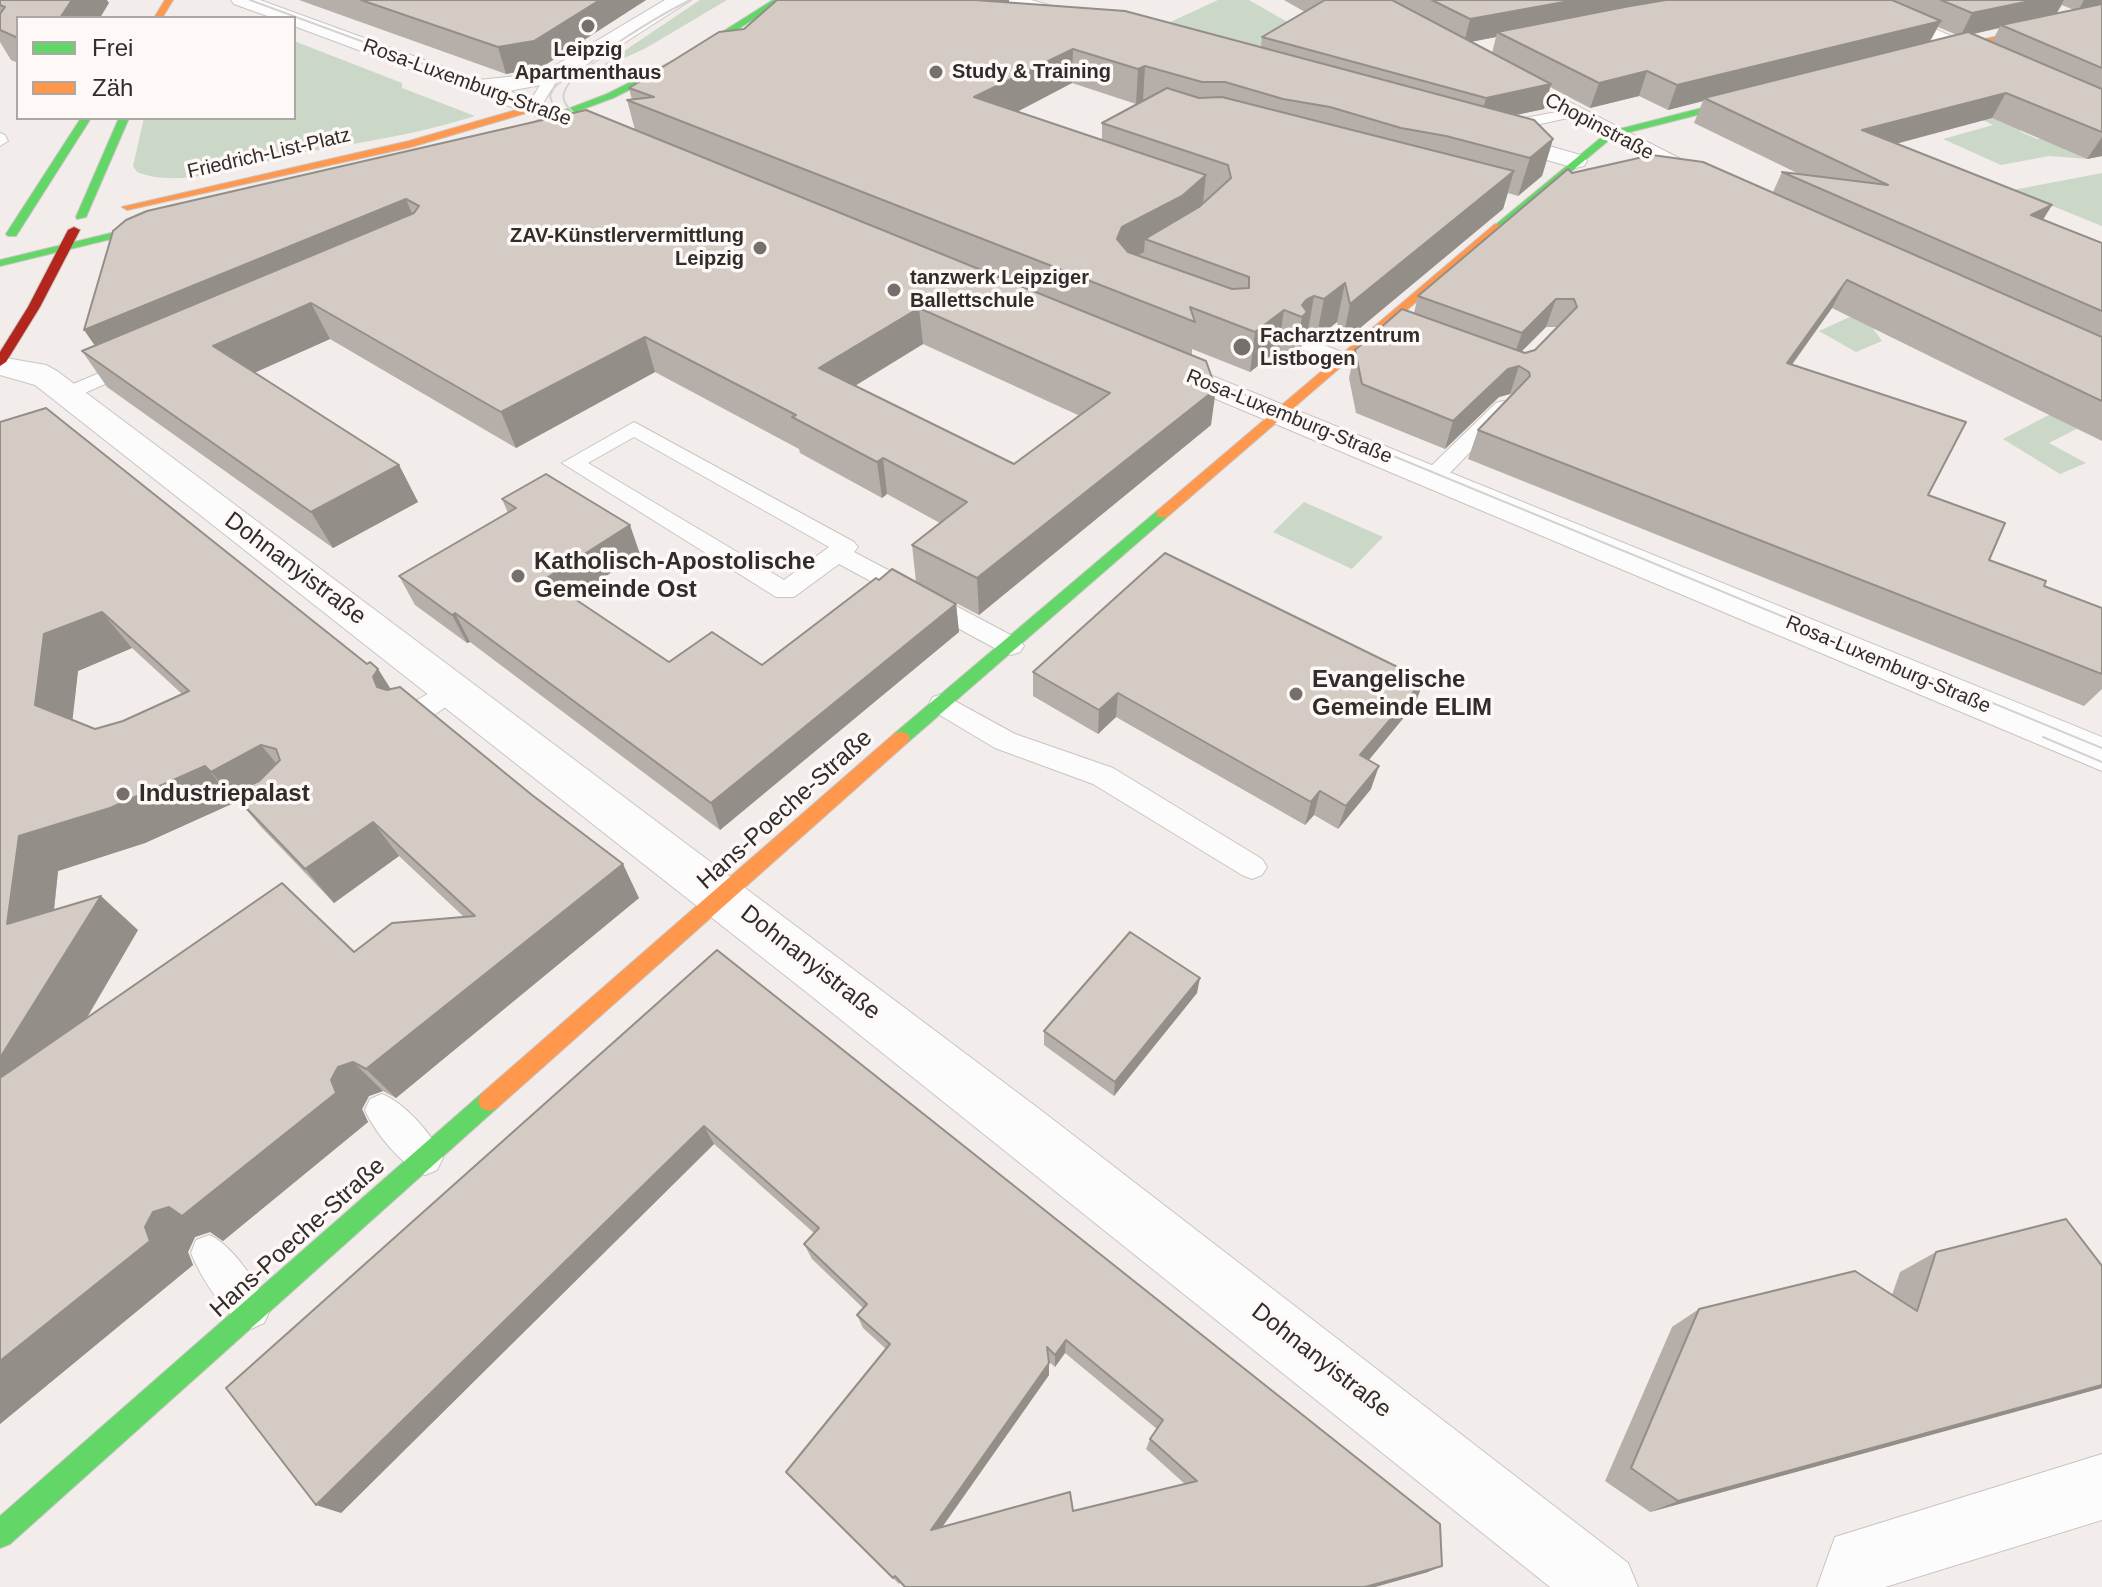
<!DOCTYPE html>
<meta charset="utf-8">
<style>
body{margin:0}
#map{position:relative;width:2102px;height:1587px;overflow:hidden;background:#f2ecea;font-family:Arial,sans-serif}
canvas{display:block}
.legend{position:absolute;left:16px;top:16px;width:280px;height:104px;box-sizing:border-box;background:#fef9f7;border:2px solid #aca7a5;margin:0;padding:10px 14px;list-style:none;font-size:24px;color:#312d2b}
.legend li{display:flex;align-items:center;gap:16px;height:40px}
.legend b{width:40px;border:2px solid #aca7a5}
</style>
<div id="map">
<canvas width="2102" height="1587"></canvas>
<ul class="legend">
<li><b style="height:10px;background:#63d668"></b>Frei</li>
<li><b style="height:10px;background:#ff974d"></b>Zäh</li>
</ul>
</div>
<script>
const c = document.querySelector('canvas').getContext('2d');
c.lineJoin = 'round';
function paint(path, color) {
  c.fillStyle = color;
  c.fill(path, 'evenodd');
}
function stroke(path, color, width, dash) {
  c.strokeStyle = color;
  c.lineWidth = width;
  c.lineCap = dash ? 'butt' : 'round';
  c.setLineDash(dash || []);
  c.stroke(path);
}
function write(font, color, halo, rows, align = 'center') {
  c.font = font + ' Arial,sans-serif';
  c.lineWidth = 7;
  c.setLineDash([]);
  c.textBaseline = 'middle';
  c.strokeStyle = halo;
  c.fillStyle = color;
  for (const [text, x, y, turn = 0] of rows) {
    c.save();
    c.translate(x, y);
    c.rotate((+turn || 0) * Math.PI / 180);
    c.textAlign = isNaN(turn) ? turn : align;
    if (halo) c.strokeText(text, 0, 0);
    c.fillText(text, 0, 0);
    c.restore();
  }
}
paint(new Path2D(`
 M700,0H727L646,48L590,74Z
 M1218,0H1249L1305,32L1262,59L1153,30Z
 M294,41L402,83V88L475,116C419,134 363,142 306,152C257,161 184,191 137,172L133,166L144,118H294Z
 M2004,109L2040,126L2019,131L2037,139L2043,138L2087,159L2049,156L2001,165L1943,139L1993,125L1972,115Z
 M2102,173V226L2013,190Z
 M1907,291L1872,327L1882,341L1856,352L1819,331Z
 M2102,387L2096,419L2049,443L2086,463L2060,474L2003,439Z
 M1304,502L1383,537L1352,569L1273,532Z`), '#cbd8c7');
const lane = new Path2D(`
 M567,65L572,66V72L551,90L539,110H529L527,107L540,85Z
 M1572,109L1577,110V116L1499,133L1491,128L1499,123Z
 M0,133L5,135L8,141L0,146Z
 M1308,339L1352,356L1355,360L1345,366L1301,349L1298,345L1301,341Z
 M135,358L142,360L145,364L142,368L73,398H59L56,394L59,390Z
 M1503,401L1510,403L1513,407L1510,411L1441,482H1425L1422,477L1425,472L1496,403Z
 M634,422L854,542L858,547L854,552L1020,640L1024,646L1020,652L1011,655L1002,652L839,564L794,597H776L562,463ZM634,437L829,547L784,580L588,463Z
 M452,680L461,682L465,689L461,696C444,707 423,728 403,722L399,715L403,708Z
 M942,694L1015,734L1113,768L1262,859L1267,867L1262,875L1252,879L1242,875L1093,784L995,748L933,711L929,704L933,697Z
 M382,1094C405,1103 433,1135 443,1158L437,1170L425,1175C402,1166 375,1133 365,1110L370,1099Z
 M209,1235C232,1244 260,1287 270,1310L264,1323L251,1329C226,1318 201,1278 191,1253L196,1240Z`);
const street = new Path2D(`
 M231,0H260L479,80L527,75L551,68L665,0H691L577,73L546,84L509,91L611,129L615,134L611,139L603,141L294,26V18H273L234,4Z
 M999,0H1031L1084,15L1087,19L1077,25L1002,4Z
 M1842,0H1869L2102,102V118L1845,4Z
 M1495,64L1716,177L1720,182L1716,187H1698L1487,76L1484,71Z
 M1493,130L1584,156L1587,161L1584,166L1575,168L1484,142L1481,137L1484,132Z
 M1158,354L2102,737V771L1147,370L1143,363L1147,356Z
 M0,357L46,365L57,371L1042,1111L1628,1563L1638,1587H1550L810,995L35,385L0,375Z
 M2102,1454V1520L1885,1587H1817L1835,1537Z`);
const fast = new Path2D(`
 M773,0H783L695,57L613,98L505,138L497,136L607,94L689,53Z
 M1757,94L1762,97L1760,99L1614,136L1503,228L1494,226L1608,132Z
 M81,118H91L16,236H8L6,234Z
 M119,118H129L86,217L77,219L76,217Z
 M169,219L173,220V224L0,266V260Z
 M1162,509L1167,511V517L907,743H895L892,738L895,733L1157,511Z
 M489,1091L497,1094L500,1101L497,1108L10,1544L0,1548V1516L481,1094Z`);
const slow = new Path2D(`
 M165,0H173L162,18H154Z
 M2102,12V18L1929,56L1925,53Z
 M530,106L535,109L533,111L411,147L127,210L122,207L409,141Z
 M1495,224L1504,226L1167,517H1157V511Z
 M901,732L907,733L910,738L907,743L497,1108L489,1111L481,1108L478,1101L481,1094L895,733Z`);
const jam = new Path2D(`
 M74,227L80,230L40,307L6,362L0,366V352L28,307L68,230Z`);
stroke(lane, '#c9c4c2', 2);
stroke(street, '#c9c4c2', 2);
stroke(fast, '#c9c4c2', 2);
stroke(slow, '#c9c4c2', 2);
stroke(jam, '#c9c4c2', 2);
paint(lane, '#fdfcfc');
paint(street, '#fdfcfc');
paint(fast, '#63d668');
paint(slow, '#ff974d');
paint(jam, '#b3261e');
stroke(new Path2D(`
 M250,0L586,124
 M557,117L550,96L555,85L571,68
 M580,118C573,112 561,104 564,93C571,66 664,13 690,0
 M1192,373L2102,748
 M2043,737L2102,762`), '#d4d2d1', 2);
paint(new Path2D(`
 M0,0L109,3L18,18V63L11,60L0,42Z
 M299,0H646L542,67L506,74Z
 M1284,0H2102V156L2087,159L1992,118L1896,144L2052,205L2043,220L2102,243V441L1832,308L1792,365L1928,495L1989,560L2044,586L2102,608V689L2084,706L1468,459L1478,430L1512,396L1510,394L1499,397L1445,449L1356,413L1349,378L1355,350L1414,313L1418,296L1572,173L1773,192L1782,172L1797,173L1694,123L1703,101L1668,110L1639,96L1590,108L1550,87L1544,109L1515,115L1553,139L1542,176L1518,196L1508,193L1503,209L1342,343L1337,322L1316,339L1307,336L1303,338L1300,352L1295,356L1278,350L1250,372L1192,349V355L1211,425L979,615L916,582L912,545L940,523L887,494L882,498L800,453L799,449L655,372L516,448L330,339L255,372L399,465L418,502L333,548L107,387L82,351L95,345L113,231L635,130L627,100H632L629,88L1009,2L1261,47L1262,37L1305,12ZM2062,5L2074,10L2056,14ZM1938,27L1957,35L1930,42ZM1999,28L1992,42L1972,34ZM1496,37L1492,53L1471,42ZM1072,83L1136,104L1143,101L1102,123V140L1017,112ZM1546,327H1558L1535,350L1525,353L1521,352ZM923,344L1080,416L1014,464L855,386Z
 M0,422L367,664L378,669L391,689L639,898L396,1098L383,1091L369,1096L362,1109L368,1122L223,1241L210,1232L195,1237L188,1252L193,1265L0,1424ZM132,648L182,694L123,721L95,729L72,720L78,671ZM236,802L242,807L243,806L262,828L334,903L399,856L464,917L354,952L87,1018L138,930L54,910L58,871L145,843Z
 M502,499L640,554L573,597L669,662L762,665L956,604L959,632L720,830L470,642L467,643L415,605L399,576L508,513Z
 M1033,672L1424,680L1415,704L1369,760L1371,789L1338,829L1314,815L1305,825L1116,717L1098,734L1033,696Z
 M717,950L1428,1572L1375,1587H905L900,1582L899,1584L786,1472L886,1349L863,1328L857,1315L863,1308L812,1259L804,1244L814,1233L714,1144L341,1513ZM1065,1353L1157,1429L1150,1439L1146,1449L1185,1484L1073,1511L943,1526L1049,1375V1362L1055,1367Z
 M1197,993L1114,1096L1044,1045V1031Z
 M1936,1252L2102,1266V1388L1650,1512L1605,1481L1672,1327L1699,1309L1892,1295L1900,1272Z`), '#b6afa9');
paint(new Path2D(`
 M72,0H107L109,3L100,18H60Z
 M600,0H646L542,67L506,74L498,47Z
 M961,0H1009V11Z
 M1575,0H1690L1497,32L1496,37L1464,43L1470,19Z
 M2035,0H2064L2055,16L2001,25L1999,28L1960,37L1972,13Z
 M2084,0H2102V5L2078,11Z
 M1941,21L1928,44L1704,98L1703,101L1668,110L1677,85Z
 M1073,49L1072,83L976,133L974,97Z
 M1145,66L1143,101L1136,104L1138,69Z
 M1647,71L1639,96L1590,108L1599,83Z
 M1551,84L1544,109L1479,123L1486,98Z
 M2006,93L1992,118L1849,156L1862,130Z
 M2102,137V156L2087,159Z
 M1553,139L1542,176L1518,196L1530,158Z
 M1514,171L1503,209L1342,343L1350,304Z
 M1206,175L1202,212L1145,239L1144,252L1121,265L1117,239L1122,227Z
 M406,199L420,233L109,366L84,330Z
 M2052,205L2035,232L2031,215Z
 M1847,280L1832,308L1772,392L1787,363Z
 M1345,283L1337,322L1316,339L1324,299Z
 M1314,296L1307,336L1303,338L1300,352L1295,356L1302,317V305L1306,300Z
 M1556,299L1546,327L1512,361L1522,333Z
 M311,303L330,339L234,382L213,346Z
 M919,308L923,344L825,404L819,368Z
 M1284,310L1278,350L1250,372L1255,332Z
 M645,337L655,372L516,448L501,412Z
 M1519,366L1510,394L1499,397L1445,449L1453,421L1508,369Z
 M1216,389L1211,425L979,615L977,578Z
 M883,458L887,494L882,498L877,462Z
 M399,465L418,502L333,548L311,512Z
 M630,525L640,554L558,607L545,579Z
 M956,604L959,632L720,830L711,803Z
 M102,612L132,648L78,671L70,742L35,705L44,634Z
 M455,613L470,642L467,643L452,615Z
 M378,669L401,706L377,687L373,677Z
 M1424,680L1415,704L1353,779L1360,755Z
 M1118,693L1116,717L1098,734L1099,710Z
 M261,745L290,780L232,793L243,806L242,807L211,772Z
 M205,766L236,802L145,843L58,871L49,957L7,924L19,836Z
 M1379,766L1371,789L1338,829L1346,806Z
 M1320,791L1314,815L1305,825L1311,802Z
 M373,822L399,856L334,903L305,869Z
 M623,864L639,898L396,1098L366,1069Z
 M101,896L138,930L26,1121L0,1105V1058Z
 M1200,978L1197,993L1114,1096L1115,1082Z
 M353,1062L383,1091L369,1096L362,1109L368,1122L223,1241L210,1232L195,1237L188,1252L193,1265L0,1424V1361L145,1227L153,1212L331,1080L338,1067Z
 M704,1126L714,1144L341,1513L316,1505Z
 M1066,1340L1065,1353L1055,1367V1355Z
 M1049,1363V1375L935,1537L931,1530Z
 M2102,1385V1388L1650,1512L1678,1501Z
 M1442,1566L1428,1572L1375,1587H1365Z`), '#948e89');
const building = new Path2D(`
 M0,0H72L60,18H18V38L0,30V14L5,7L0,5Z
 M361,0H600L534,41L498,47Z
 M777,0H975L1125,11L1534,120L1553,139L1530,158L1446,136L1401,128L1330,107L1283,99L1225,82H1202L1145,66L1138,69L1073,49L974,97L1206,175L1182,196L1122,227L1117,239L1128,252L1232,289L1249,288V277L1145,239L1199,207L1231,178L1228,165L1102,123L1167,88L1199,98L1222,97L1514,171L1350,304L1345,283L1324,299L1314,296L1306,300L1302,305L1307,312L1302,317L1284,310L1255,332L1190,307L1195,322L627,100L654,97L629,88L719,32L744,29Z
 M1325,0H1392L1551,84L1486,98L1262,37Z
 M1432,0H1575L1470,19Z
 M1666,0H1892L1941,21L1677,85L1647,71L1599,83L1497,32L1630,6Z
 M1941,0H2035L1972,13Z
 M2102,4V68L2001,25Z
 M1968,32L2102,89V132L2006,93L1862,130L2052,205L2031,215L2102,243V311L1782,172L1888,185L1704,98Z
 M586,110L1206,361L1216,389L977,578L912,545L967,502L883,458L877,462L792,417L796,415L645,337L501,412L311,303L213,346L399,465L311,512L82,351L414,213L419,206L406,199L84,330L113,231L126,220L147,211ZM919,308L1110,393L1014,464L819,368Z
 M1652,155L1703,162L2102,337V401L1847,280L1787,363L1966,422L1928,495L2005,523L1989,560L2046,581L2044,586L2102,608V674L1478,430L1530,376L1529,372L1519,366L1508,369L1453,421L1362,384L1355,350L1402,309L1525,353L1535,350L1577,307L1574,299H1556L1522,333L1418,296L1568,169L1572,173Z
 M46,408L367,664L370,662L378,669L373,677L377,687L387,690L400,687L532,795L623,864L366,1069L353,1062L338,1067L331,1080L336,1093L182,1216L169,1207L153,1212L145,1227L150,1241L0,1361V1078L282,883L354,952L392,923L475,916L373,822L305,869L232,793L259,781L280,760L276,749L261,745L211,772L205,766L110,808L19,836L7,924L101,896L0,1058V422ZM102,612L143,649L189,691L123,721L95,729L35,705L44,634Z
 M546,474L630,525L545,579L669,662L712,632L762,665L876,578L879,580L892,569L956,604L711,803L455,613L452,615L399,576L516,508L502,499Z
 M1165,553L1424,680L1360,755L1379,766L1346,806L1320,791L1311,802L1118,693L1099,710L1033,672Z
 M1130,932L1200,978L1115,1082L1044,1031Z
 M717,950L1440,1524L1442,1566L1365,1587H905L895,1576L893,1578L786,1472L890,1344L857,1315L867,1304L804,1244L819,1228L704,1126L316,1505L226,1388ZM1066,1340L1163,1420L1150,1439L1197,1481L1073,1511L1070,1492L931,1530L1049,1363L1047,1347L1055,1355Z
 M2066,1219L2102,1266V1385L1678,1501L1631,1468L1699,1309L1855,1271L1917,1311L1936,1252Z`);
paint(building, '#d4cbc4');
stroke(building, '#948e89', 2);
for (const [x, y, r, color] of [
 [588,26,8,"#75706e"],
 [936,72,8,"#75706e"],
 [760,248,8,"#75706e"],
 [894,290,8,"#75706e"],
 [1242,347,10,"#75706e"],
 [518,576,8,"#75706e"],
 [1296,694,8,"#75706e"],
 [123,794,8,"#75706e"]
]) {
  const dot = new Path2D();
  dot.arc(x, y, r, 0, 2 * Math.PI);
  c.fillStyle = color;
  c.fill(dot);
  stroke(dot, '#fef9f7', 3);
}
write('bold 20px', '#312d2b', '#fef9f7', [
 ["Leipzig",588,50,"center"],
 ["Apartmenthaus",588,73,"center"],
 ["Study & Training",952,72],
 ["ZAV-Künstlervermittlung",744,236,"right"],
 ["Leipzig",744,259,"right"],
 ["tanzwerk Leipziger",910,278],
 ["Ballettschule",910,301],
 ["Facharztzentrum",1260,336],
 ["Listbogen",1260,359]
], 'left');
write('20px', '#312d2b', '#fef9f7', [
 ["Rosa-Luxemburg-Straße",467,83,20],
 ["Chopinstraße",1599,127,28],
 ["Friedrich-List-Platz",269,154,-13],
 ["Rosa-Luxemburg-Straße",1289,417,22],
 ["Rosa-Luxemburg-Straße",1888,665,23]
]);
write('bold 24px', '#312d2b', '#fef9f7', [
 ["Katholisch-Apostolische",534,562],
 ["Gemeinde Ost",534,590],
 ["Evangelische",1312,680],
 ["Gemeinde ELIM",1312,708],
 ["Industriepalast",139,794]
], 'left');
write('24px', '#312d2b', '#fef9f7', [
 ["Dohnanyistraße",295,569,37],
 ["Hans-Poeche-Straße",785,810,-42],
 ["Dohnanyistraße",810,963,38],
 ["Hans-Poeche-Straße",298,1238,-42],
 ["Dohnanyistraße",1321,1361,38]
]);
</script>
